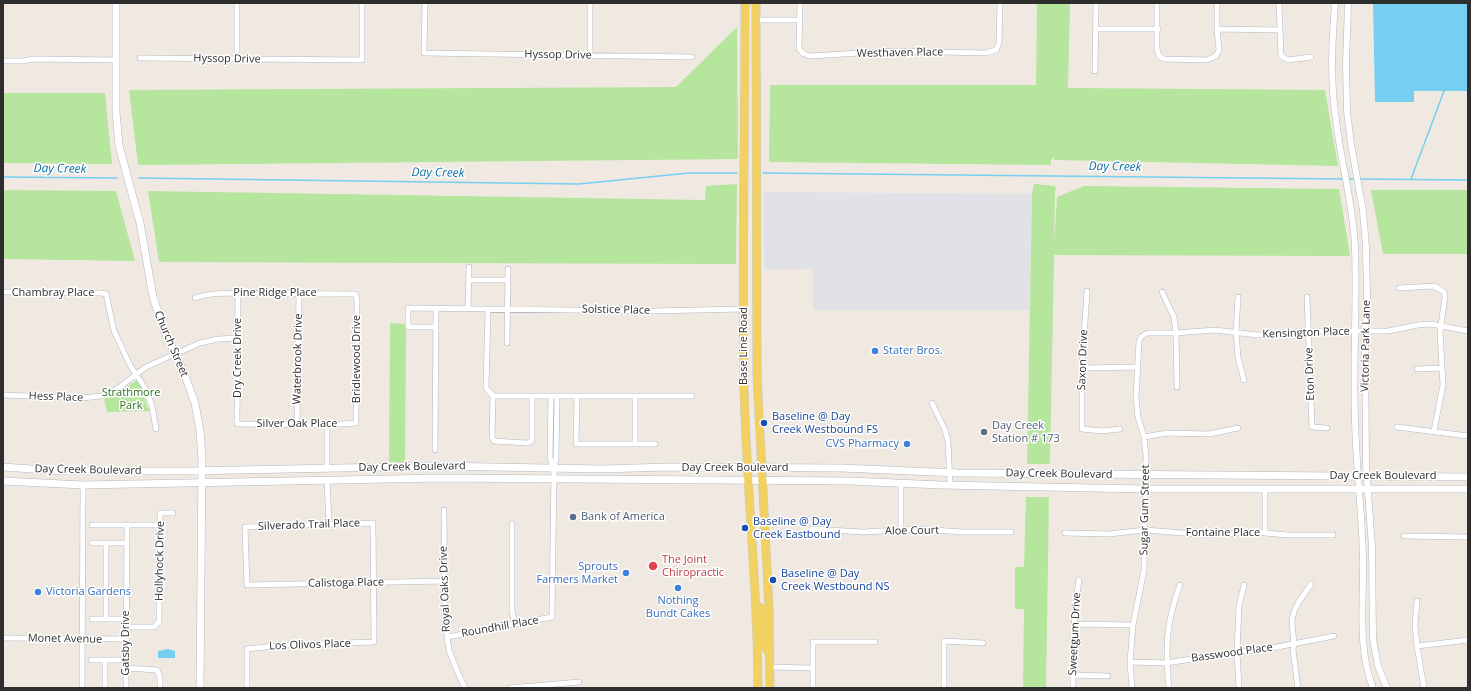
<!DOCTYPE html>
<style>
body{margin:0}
#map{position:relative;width:1471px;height:691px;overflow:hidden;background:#efe9e1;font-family:"Open Sans",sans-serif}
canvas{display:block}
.frame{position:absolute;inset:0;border:4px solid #2e2e2e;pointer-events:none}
</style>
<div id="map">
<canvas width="1471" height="691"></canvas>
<div class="frame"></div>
</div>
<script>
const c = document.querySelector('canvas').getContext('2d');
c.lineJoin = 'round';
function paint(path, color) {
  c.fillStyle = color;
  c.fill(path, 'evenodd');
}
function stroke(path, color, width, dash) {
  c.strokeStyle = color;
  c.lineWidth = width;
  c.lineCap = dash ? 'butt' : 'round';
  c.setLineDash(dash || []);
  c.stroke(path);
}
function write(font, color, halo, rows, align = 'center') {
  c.font = font + ' "Open Sans",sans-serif';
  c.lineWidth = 3;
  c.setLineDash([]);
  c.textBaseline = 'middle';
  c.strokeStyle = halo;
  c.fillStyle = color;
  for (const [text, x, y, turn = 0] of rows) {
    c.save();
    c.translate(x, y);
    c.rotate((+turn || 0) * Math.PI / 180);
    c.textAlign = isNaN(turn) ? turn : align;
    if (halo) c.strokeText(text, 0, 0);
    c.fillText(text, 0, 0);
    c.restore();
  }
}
paint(new Path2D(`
 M764,192L1032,194L1029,310H813V269L764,270Z`), '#e3e1e8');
paint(new Path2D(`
 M1037,3H1070L1068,88L1325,90L1338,166L1054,160V157L1051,160V165L769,162L770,85H1036Z
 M737,27L738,159L138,165L129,90L676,87Z
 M3,93H105L112,164L3,163Z
 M737,184L736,264L159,262L148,191L705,200L706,186Z
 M1034,184L1055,186L1056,190H1055L1054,244L1057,197L1084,186L1339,189L1350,256L1054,255L1050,464H1027L1032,194Z
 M3,190L116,191L135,261L3,259Z
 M1371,190H1468V254H1383Z
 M390,323L405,324V329L406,331L405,462H389Z
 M137,380L144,391L143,394L147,407L149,408L150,411L107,412L104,399L117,394Z
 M1026,497H1049L1046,688H1023L1024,609H1015V567H1024Z`), '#b6e59e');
paint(new Path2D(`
 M1373,3H1468V91H1414V102H1375Z
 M168,649L175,651V658H158V651Z`), '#75cff0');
stroke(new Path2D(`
 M763,173L1344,179
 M3,177L117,178
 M139,178L579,184L689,173H737
 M1348,179H1356
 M1360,179L1468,180
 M1411,179L1444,91`), '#75cff0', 1.5);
const minor = new Path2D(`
 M237,3V60
 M425,3L424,53L692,57
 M800,3L799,49L804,54L810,56L894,51L986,53L996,50L999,43L1000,3
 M1157,3V49L1159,56L1164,59L1207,60L1216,56L1219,50L1217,29V3
 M1279,3L1281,56L1288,60L1311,57
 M756,20H800
 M1096,29H1158
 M1217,29L1279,30
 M590,55V3
 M140,58L362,60V3
 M3,61H23L34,59L116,60
 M1095,71L1096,3
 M469,280H508
 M1399,288L1434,286L1444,292L1445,297L1440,332L1443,385L1434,431
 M1087,291L1082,368V429L1102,431L1120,429
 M3,292L101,293L106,294L114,331L130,365L145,388L152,406L156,429
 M1162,292L1174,317L1176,333L1177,387
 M1238,297L1236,332L1238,358L1244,380
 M1307,297L1312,427L1327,428
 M195,298C209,293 224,293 238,293L355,294L357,299L356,423L327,425L237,424L238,293
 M468,309L469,267
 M488,309L486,388L493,396H692
 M435,327H408V308L652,311L744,309
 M507,343L508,269
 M1082,368L1138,367
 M1417,369L1442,368
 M3,395L82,398L101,396L117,389L146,367L200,343L218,339L238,338
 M493,396L492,437L494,441L527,443L530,442L532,440V396
 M551,396L550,458L553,467
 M577,396L576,444H635V396
 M932,403L945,430L948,441L950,485
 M297,425L299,294
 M327,425V469
 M1397,427L1468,436
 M1144,437L1167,433L1209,434L1238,428
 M635,444H655
 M435,450L436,308
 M327,481L329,524
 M444,510L445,622L449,650L458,673L465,688
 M512,524V611L515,624
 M92,525H160
 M812,529L863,532L918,529L963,532H1011
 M901,529V483
 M1065,533L1109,534L1145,530L1208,535L1254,532L1287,535H1333
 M1265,533V490
 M1404,536L1468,537
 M92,543H127
 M1417,601L1415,625L1417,646L1424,688
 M92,619H126
 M106,619V544
 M1074,624L1133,625
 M127,627H154L159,622L160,513H173
 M447,637L552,617L554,468L556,458L557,396
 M3,638L126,639
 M1417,646L1468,640
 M91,660H126
 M1130,662L1166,663L1237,652L1267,649L1334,636
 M770,667L812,668
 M126,668L157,670L160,678V688
 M1073,675L1108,676
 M82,688L83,485
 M105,688V660
 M126,688L127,525
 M247,688V649L284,645L374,642L373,523L245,527L247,585L444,581
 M510,688L579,682
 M813,688V642H875
 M944,688V641L983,643
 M1073,688C1073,652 1073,616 1079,580
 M1132,688L1130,662L1133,625L1144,570L1146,456L1144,437L1138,417L1136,398L1139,341L1141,337L1147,333H1176L1215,330L1257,335H1272L1308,331H1388L1418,325L1431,324L1468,331
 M1169,688C1165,649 1166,622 1180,585
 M1239,688L1237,652L1239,606L1244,585
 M1298,688L1293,650C1295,640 1292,631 1292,621C1293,607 1304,595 1311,584`);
const tertiary = new Path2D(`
 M1335,3C1332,42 1330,81 1336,120C1341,163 1353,203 1355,247C1357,304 1353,362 1355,420C1356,466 1362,512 1363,558C1364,600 1357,648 1373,688
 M1348,3L1346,64L1347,111L1351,144L1363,211L1366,247L1367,297L1365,331L1366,465L1372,547L1373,639L1378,666L1387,688`);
const secondary = new Path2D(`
 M116,3V112L119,146L140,223L153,297L165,332L184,373L195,403L200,431L202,459L200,688
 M3,467L60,471H188L439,466L601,469L668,467L841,468L958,473L1468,477
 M3,481L83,485L440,478L850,481L941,485L1145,489H1468`);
const primary = new Path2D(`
 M745,3C745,130 742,258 744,385C746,486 758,587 758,688
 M756,3L757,375L769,609L770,688
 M757,606L763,609V641L768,652`);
stroke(minor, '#b4b7c1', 6);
stroke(tertiary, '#b4b7c1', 7);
stroke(secondary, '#b4b7c1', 8);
stroke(primary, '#c9c9c9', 9);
stroke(minor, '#fff', 5);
stroke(tertiary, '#fff', 6);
stroke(secondary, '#fff', 7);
stroke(primary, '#f2d163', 8);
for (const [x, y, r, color] of [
 [875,351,4,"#3f7fe0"],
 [764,423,4,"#1a4fb4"],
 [984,432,4,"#5c6f8a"],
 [907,444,4,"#3f7fe0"],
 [573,517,4,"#5c6f8a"],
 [745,528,4,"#1a4fb4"],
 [653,566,5,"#e0444e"],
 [626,573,4,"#3f7fe0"],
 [773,580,4,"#1a4fb4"],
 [678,588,4,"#3f7fe0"],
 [38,592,4,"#3f7fe0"]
]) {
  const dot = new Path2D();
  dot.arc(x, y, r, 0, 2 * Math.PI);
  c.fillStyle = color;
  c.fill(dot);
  stroke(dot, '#fff', 1.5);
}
write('11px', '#2e2e2e', '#fff', [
 ["Westhaven Place",900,53,-1],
 ["Hyssop Drive",558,55,1],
 ["Hyssop Drive",227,59,1],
 ["Chambray Place",53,293],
 ["Pine Ridge Place",275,293],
 ["Solstice Place",616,310,1],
 ["Kensington Place",1306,333,-2],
 ["Church Street",171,344,67],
 ["Base Line Road",744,346,-90],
 ["Victoria Park Lane",1366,346,-89],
 ["Dry Creek Drive",238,358,-90],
 ["Waterbrook Drive",298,359,-89],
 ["Bridlewood Drive",357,359,-90],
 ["Saxon Drive",1083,360,-88],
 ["Eton Drive",1310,374,-92],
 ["Hess Place",56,397,2],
 ["Silver Oak Place",297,424],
 ["Day Creek Boulevard",412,467,-1],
 ["Day Creek Boulevard",735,468],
 ["Day Creek Boulevard",88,470,1],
 ["Day Creek Boulevard",1059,474,1],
 ["Day Creek Boulevard",1383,476],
 ["Sugar Gum Street",1145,510,-89],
 ["Silverado Trail Place",309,525,-2],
 ["Aloe Court",912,531,-1],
 ["Fontaine Place",1223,533],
 ["Hollyhock Drive",160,561,-89],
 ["Calistoga Place",346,583,-1],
 ["Royal Oaks Drive",445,589,-92],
 ["Roundhill Place",500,627,-10],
 ["Sweetgum Drive",1075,634,-87],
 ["Monet Avenue",65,639,1],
 ["Gatsby Drive",126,643,-90],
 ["Los Olivos Place",310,645,-2],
 ["Basswood Place",1232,653,-8]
]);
write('11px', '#366cbe', '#fff', [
 ["Stater Bros.",883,351],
 ["CVS Pharmacy",899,444,"right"],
 ["Sprouts",618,567,"right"],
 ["Farmers Market",618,580,"right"],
 ["Victoria Gardens",46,592],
 ["Nothing",678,601,"center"],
 ["Bundt Cakes",678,614,"center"]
], 'left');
write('11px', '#2c6e1b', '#fff', [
 ["Strathmore",131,393],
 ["Park",131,406]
]);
write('11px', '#164399', '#fff', [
 ["Baseline @ Day",772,417],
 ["Creek Westbound FS",772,430],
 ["Baseline @ Day",753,522],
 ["Creek Eastbound",753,535],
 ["Baseline @ Day",781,574],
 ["Creek Westbound NS",781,587]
], 'left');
write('11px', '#4e5e75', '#fff', [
 ["Day Creek",992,426],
 ["Station # 173",992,439],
 ["Bank of America",581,517]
], 'left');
write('11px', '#be3a42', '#fff', [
 ["The Joint",662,560],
 ["Chiropractic",662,573]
], 'left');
write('italic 12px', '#0d6fa3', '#fff', [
 ["Day Creek",1115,167,1],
 ["Day Creek",60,169,1],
 ["Day Creek",438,173,1]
]);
</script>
